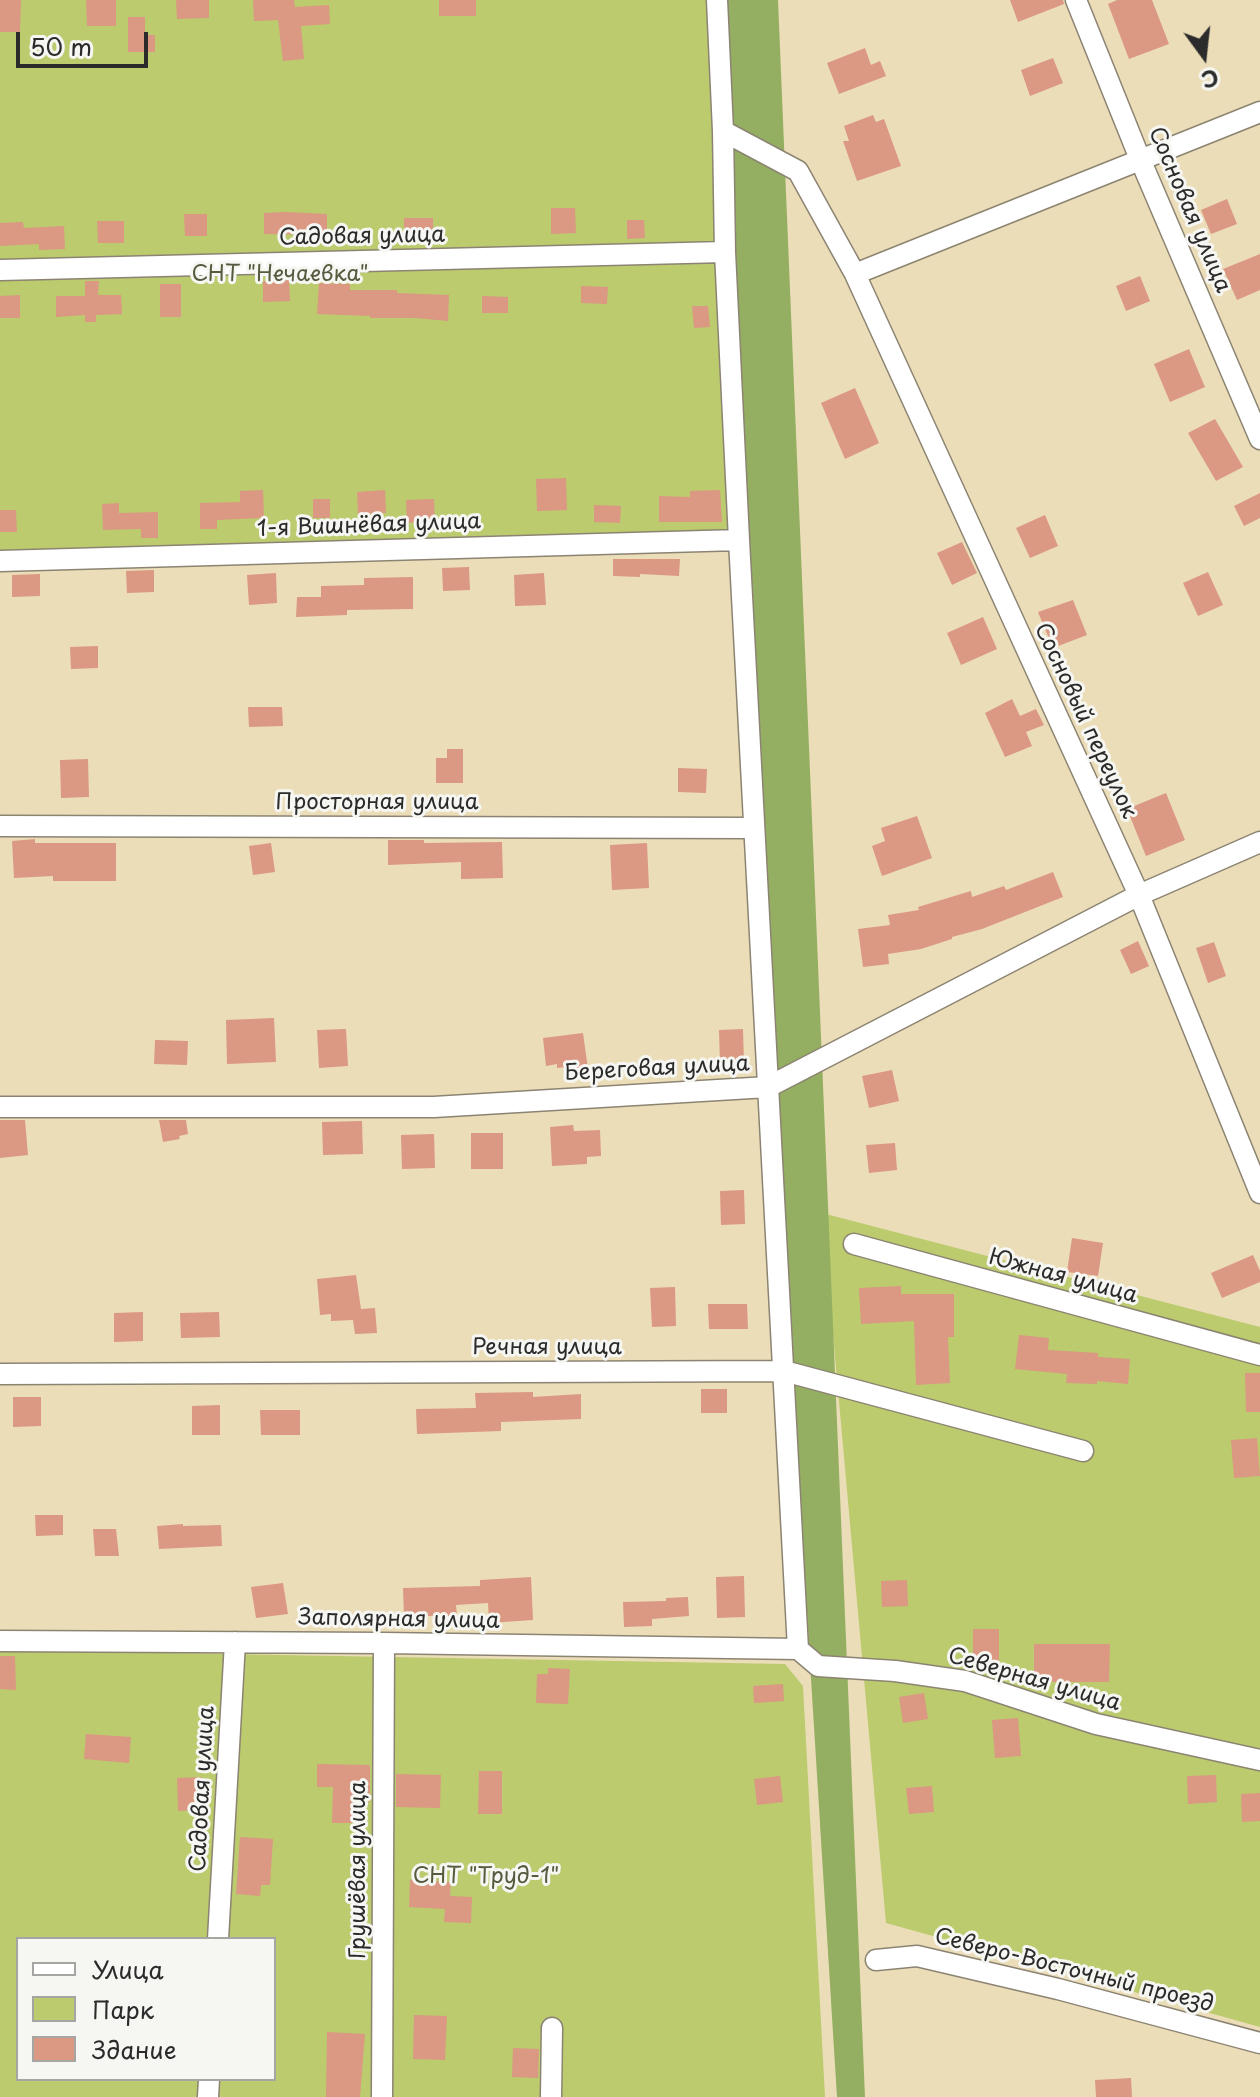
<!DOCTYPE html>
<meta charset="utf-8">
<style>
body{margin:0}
#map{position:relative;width:1260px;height:2097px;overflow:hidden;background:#ecddb9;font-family:"Playpen Sans",sans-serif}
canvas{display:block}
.legend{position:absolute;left:16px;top:1937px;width:260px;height:144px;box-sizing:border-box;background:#f6f6f2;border:2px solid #a5a5a2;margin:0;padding:10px 14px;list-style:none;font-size:24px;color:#2b2b2b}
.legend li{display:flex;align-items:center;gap:16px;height:40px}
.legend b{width:40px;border:2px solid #a5a5a2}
.north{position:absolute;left:1164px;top:16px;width:80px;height:80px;-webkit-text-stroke:6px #f6f6f2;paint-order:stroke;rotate:165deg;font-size:22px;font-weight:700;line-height:32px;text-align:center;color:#2b2b2b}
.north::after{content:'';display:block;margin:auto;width:28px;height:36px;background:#2b2b2b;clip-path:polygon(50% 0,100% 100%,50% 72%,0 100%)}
.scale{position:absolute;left:16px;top:32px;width:132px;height:36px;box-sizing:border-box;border:4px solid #2b2b2b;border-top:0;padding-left:10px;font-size:24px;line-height:28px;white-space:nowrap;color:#2b2b2b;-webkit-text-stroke:6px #f6f6f2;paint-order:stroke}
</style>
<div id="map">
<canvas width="1260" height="2097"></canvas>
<ul class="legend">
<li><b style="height:10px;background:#fff"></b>Улица</li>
<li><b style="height:22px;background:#bbcb6e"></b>Парк</li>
<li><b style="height:22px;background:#db9882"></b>Здание</li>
</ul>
<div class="north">С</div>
<div class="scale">50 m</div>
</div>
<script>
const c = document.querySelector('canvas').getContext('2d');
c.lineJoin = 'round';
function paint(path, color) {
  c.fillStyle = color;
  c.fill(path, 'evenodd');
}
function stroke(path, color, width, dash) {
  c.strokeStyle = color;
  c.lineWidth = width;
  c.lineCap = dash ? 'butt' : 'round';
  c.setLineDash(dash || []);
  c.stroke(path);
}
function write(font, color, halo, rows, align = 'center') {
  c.font = font + ' "Playpen Sans",sans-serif';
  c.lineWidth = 6;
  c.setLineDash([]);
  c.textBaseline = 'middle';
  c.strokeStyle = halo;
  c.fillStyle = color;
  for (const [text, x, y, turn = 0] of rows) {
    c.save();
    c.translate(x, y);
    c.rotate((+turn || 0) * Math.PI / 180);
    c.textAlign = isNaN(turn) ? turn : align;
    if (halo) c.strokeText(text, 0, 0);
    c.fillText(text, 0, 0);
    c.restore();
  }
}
paint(new Path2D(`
 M0,0H717L739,540L0,556Z
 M822,1213L1260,1327V2027L886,1923Z
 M0,1650L785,1664L803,1686L825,2097H0ZM18,1939H274V2079H18Z`), '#bbcb6e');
paint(new Path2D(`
 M718,0H778L865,2097H837L748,665Z`), '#94af61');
paint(new Path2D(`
 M0,0H21L20,32H0Z
 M86,0H116V26H87Z
 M176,0H209V18L177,19Z
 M253,0H294L295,7L329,5L330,24L301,26L304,59L283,61L278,20L254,21Z
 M439,0H476V16H439Z
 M1010,0H1063L1064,4L1018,22Z
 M1117,0H1152L1169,44L1129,59L1108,4Z
 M128,17H145V35H155V52H128Z
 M865,48L871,65L880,61L886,76L839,94L827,63Z
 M1053,58L1063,83L1030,96L1021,70Z
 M873,115L876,122L884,119L901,166L857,181L843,141H849L844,126Z
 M1227,199L1237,224L1211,234L1201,210Z
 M551,208H575L576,233L551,234Z
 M286,212L327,214V235L264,234V213Z
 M184,214H207V236H185Z
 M404,218H433V240L404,239Z
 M627,220H644L645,238L627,239Z
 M97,221H124V243H98Z
 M23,222L24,228L64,226L65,249L39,250V244L0,246V223Z
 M1260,254V290L1237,300L1223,269Z
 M1140,276L1150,301L1126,311L1116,286Z
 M289,280L290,301L263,302V281Z
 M85,281H99L98,295H121L122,314L96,315V322H85V315L56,317V296H85Z
 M319,283L350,284V290H397V293L449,295L448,321L415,318H370V316L317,314Z
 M160,284H181V317H160Z
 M581,286L608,287L607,304L581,303Z
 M20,295V318H0V296Z
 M482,296L508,297V313H482Z
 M692,306H708L710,327L694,328Z
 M1189,349L1205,387L1170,402L1154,364Z
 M855,388L879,443L845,459L821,403Z
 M1215,419L1243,467L1216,481L1188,433Z
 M566,478L567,510L537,511L536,479Z
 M263,490L264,518L217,520V529H200V503L240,502V491Z
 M385,490L386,513L358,514L357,492Z
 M720,490L722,522H659V496L690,497V491Z
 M1260,493V518L1244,526L1234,506Z
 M313,499H330V518H313Z
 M434,499L435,521L407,523L406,500Z
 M119,503V513L158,512V538H141V529L103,530L102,504Z
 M594,505L621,506L620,523L594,522Z
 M0,510H16L17,532H0Z
 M1045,515L1058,546L1030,558L1016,528Z
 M962,542L977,573L952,585L937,553Z
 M613,559H680L679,576L640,574V577L613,576Z
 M469,567L470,590L443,591L442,568Z
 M154,570V592L127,593L126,571Z
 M1208,572L1223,605L1198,616L1183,583Z
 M276,573L277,603L249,605L247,575Z
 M544,573L546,605L515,606L514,575Z
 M40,574V596L12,597V575Z
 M413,577V609L347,610V615L296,617L297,597H321V586L364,585V578Z
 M1073,600L1087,635L1053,648L1038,612Z
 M983,617L997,649L961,665L947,633Z
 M98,646V668L71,669L70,647Z
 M1012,699L1020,716L1036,709L1044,725L1026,732L1032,746L1005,757L985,713Z
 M248,707H282L283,726L249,727Z
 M447,749H463V783H436V758H447Z
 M88,759L89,797L61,798L60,760Z
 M678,768L707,769L706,793L678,792Z
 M1166,793L1185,840L1146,856L1127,809Z
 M917,816L932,858L882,876L872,846L885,841L881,828Z
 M35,839V843H116V881H53V876L14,878L12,841Z
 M388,840H424V843L502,842L503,878L461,879V862L388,865Z
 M271,843L275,872L253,875L249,846Z
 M647,843L649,888L612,890L610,845Z
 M1053,872L1063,897L982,929L952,937V939L921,949L888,954L889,964L863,967L858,929L890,925L888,915L919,910L918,907L971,891L972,897L1004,886L1006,890Z
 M1138,941L1149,966L1131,974L1120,950Z
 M1214,942L1226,976L1208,983L1196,948Z
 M274,1018L276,1062L227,1064L226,1020Z
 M346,1029L348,1066L319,1068L317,1030Z
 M743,1029L744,1064H720L719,1030Z
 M583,1033L588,1069L568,1071L567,1067L557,1068V1064L546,1066L543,1038Z
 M155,1040L188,1041L187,1065L154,1064Z
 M892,1070L899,1101L869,1108L862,1076Z
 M0,1120H25L28,1155L0,1158Z
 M159,1120H186L188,1134L179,1136L180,1139L163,1142Z
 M362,1121L363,1154L323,1155L322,1122Z
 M573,1125L574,1131L600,1130L601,1156L587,1157V1164L552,1166L550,1127Z
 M471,1133H503V1169H471Z
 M434,1134L435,1168L402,1169L401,1135Z
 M895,1143L897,1170L869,1173L866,1145Z
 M744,1190L745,1224L721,1225L720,1191Z
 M1072,1238L1103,1243L1098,1276L1067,1272Z
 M1253,1255L1260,1271V1282L1222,1298L1211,1273Z
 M356,1275L361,1309L375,1308L377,1333L355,1334L353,1320L331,1321V1314L320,1315L317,1279Z
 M901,1286V1294H954V1337H948L950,1383L916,1385L914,1321L861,1324L859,1288Z
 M675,1287L676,1326L652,1327L650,1288Z
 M708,1304H747L748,1329H709Z
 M143,1312V1341L114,1342V1313Z
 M219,1312L220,1337L181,1338L180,1313Z
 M1019,1335L1049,1338L1048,1350L1098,1353V1357L1130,1359L1128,1384L1097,1381V1384L1066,1383L1067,1374L1015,1369Z
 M1245,1373H1260V1412H1246Z
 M701,1389H727V1413H701Z
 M533,1392V1397L581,1394V1419L501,1422V1431L417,1434L416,1409L476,1408L475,1393Z
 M13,1397H41V1426L13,1427Z
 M220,1405V1435H192V1406Z
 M260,1410H300V1435H261Z
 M1257,1438L1260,1476L1234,1478L1231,1440Z
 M35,1515H63V1535L36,1536Z
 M183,1524V1526L221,1525L222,1546L159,1549L157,1526Z
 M93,1529H116L119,1556H95Z
 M744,1576L745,1617L717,1618L716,1577Z
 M531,1577L533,1620L489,1623L488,1603L456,1605L457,1616H404L403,1588L480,1586V1580Z
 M907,1580L908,1606L882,1607L881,1581Z
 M283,1583L288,1614L256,1618L251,1587Z
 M688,1597L689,1616L652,1619V1626L624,1627L623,1602L666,1601V1598Z
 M973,1629H999V1666H973Z
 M1034,1644H1110L1109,1682H1034Z
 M0,1656H15L16,1690L0,1689Z
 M548,1668L570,1669L568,1704L536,1703L537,1674H548Z
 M783,1684L784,1701L754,1703L753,1686Z
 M924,1693L928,1719L903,1723L899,1697Z
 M1018,1718L1021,1756L995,1758L992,1720Z
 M86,1734L131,1737L129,1763L84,1759Z
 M317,1764L370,1765V1802L366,1801V1815H355V1823H332L333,1787H317Z
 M479,1771H502V1814H478Z
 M396,1774L441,1775L440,1808L396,1807Z
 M1216,1775L1217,1802L1188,1804L1187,1776Z
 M780,1776L783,1802L757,1805L754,1779Z
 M202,1777L203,1810L178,1811L177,1778Z
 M932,1786L934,1812L909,1814L906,1788Z
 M1260,1793V1821L1242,1822L1241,1794Z
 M240,1837L273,1839L270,1885H261L260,1896L236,1894Z
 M410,1880L451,1882L450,1896L472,1897L471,1923L444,1922L445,1909L409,1907Z
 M414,2015L447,2016L445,2060L413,2059Z
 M327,2032L365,2034L360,2097H326Z
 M513,2048L539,2049L538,2078L512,2077Z
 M1131,2078L1132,2097H1096L1095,2080Z`), '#db9882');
const minor = new Path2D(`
 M717,0L723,131L725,252L739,540L798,1649
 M1076,0L1140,159L1260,439
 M723,131L798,171L855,274L1139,895L1260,1193
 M0,270L725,252
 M855,274L1260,112
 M0,561L739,540
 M0,826L753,828
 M0,1107H434L768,1087L1139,895L1260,842
 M854,1244L1260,1355
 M0,1374L784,1371L1083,1451
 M0,1641L384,1643L798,1649
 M798,1649L818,1666L895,1671L965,1681L1096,1724L1260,1760
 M218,1939L235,1642
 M876,1960L917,1956L1058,1989L1260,2043
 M208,2097L209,2079
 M382,2097L384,1643
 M551,2097L552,2028`);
stroke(minor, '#8c8472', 23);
stroke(minor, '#fff', 20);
write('22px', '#2b2b2b', '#f6f6f2', [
 ["Сосновая улица",1189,210,67],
 ["Садовая улица",362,237,-1],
 ["1-я Вишнёвая улица",369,526,-2],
 ["Сосновый переулок",1085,721,65],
 ["Просторная улица",377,803],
 ["Береговая улица",657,1069,-3],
 ["Южная улица",1063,1277,15],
 ["Речная улица",547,1348],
 ["Заполярная улица",399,1620,1],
 ["Северная улица",1034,1680,16],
 ["Садовая улица",203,1789,-87],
 ["Грушёвая улица",359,1870,-90],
 ["Северо-Восточный проезд",1074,1971,14]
]);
write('22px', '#565b3f', '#f6f6f2', [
 ["СНТ \"Нечаевка\"",280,275],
 ["СНТ \"Труд-1\"",486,1877]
]);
</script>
